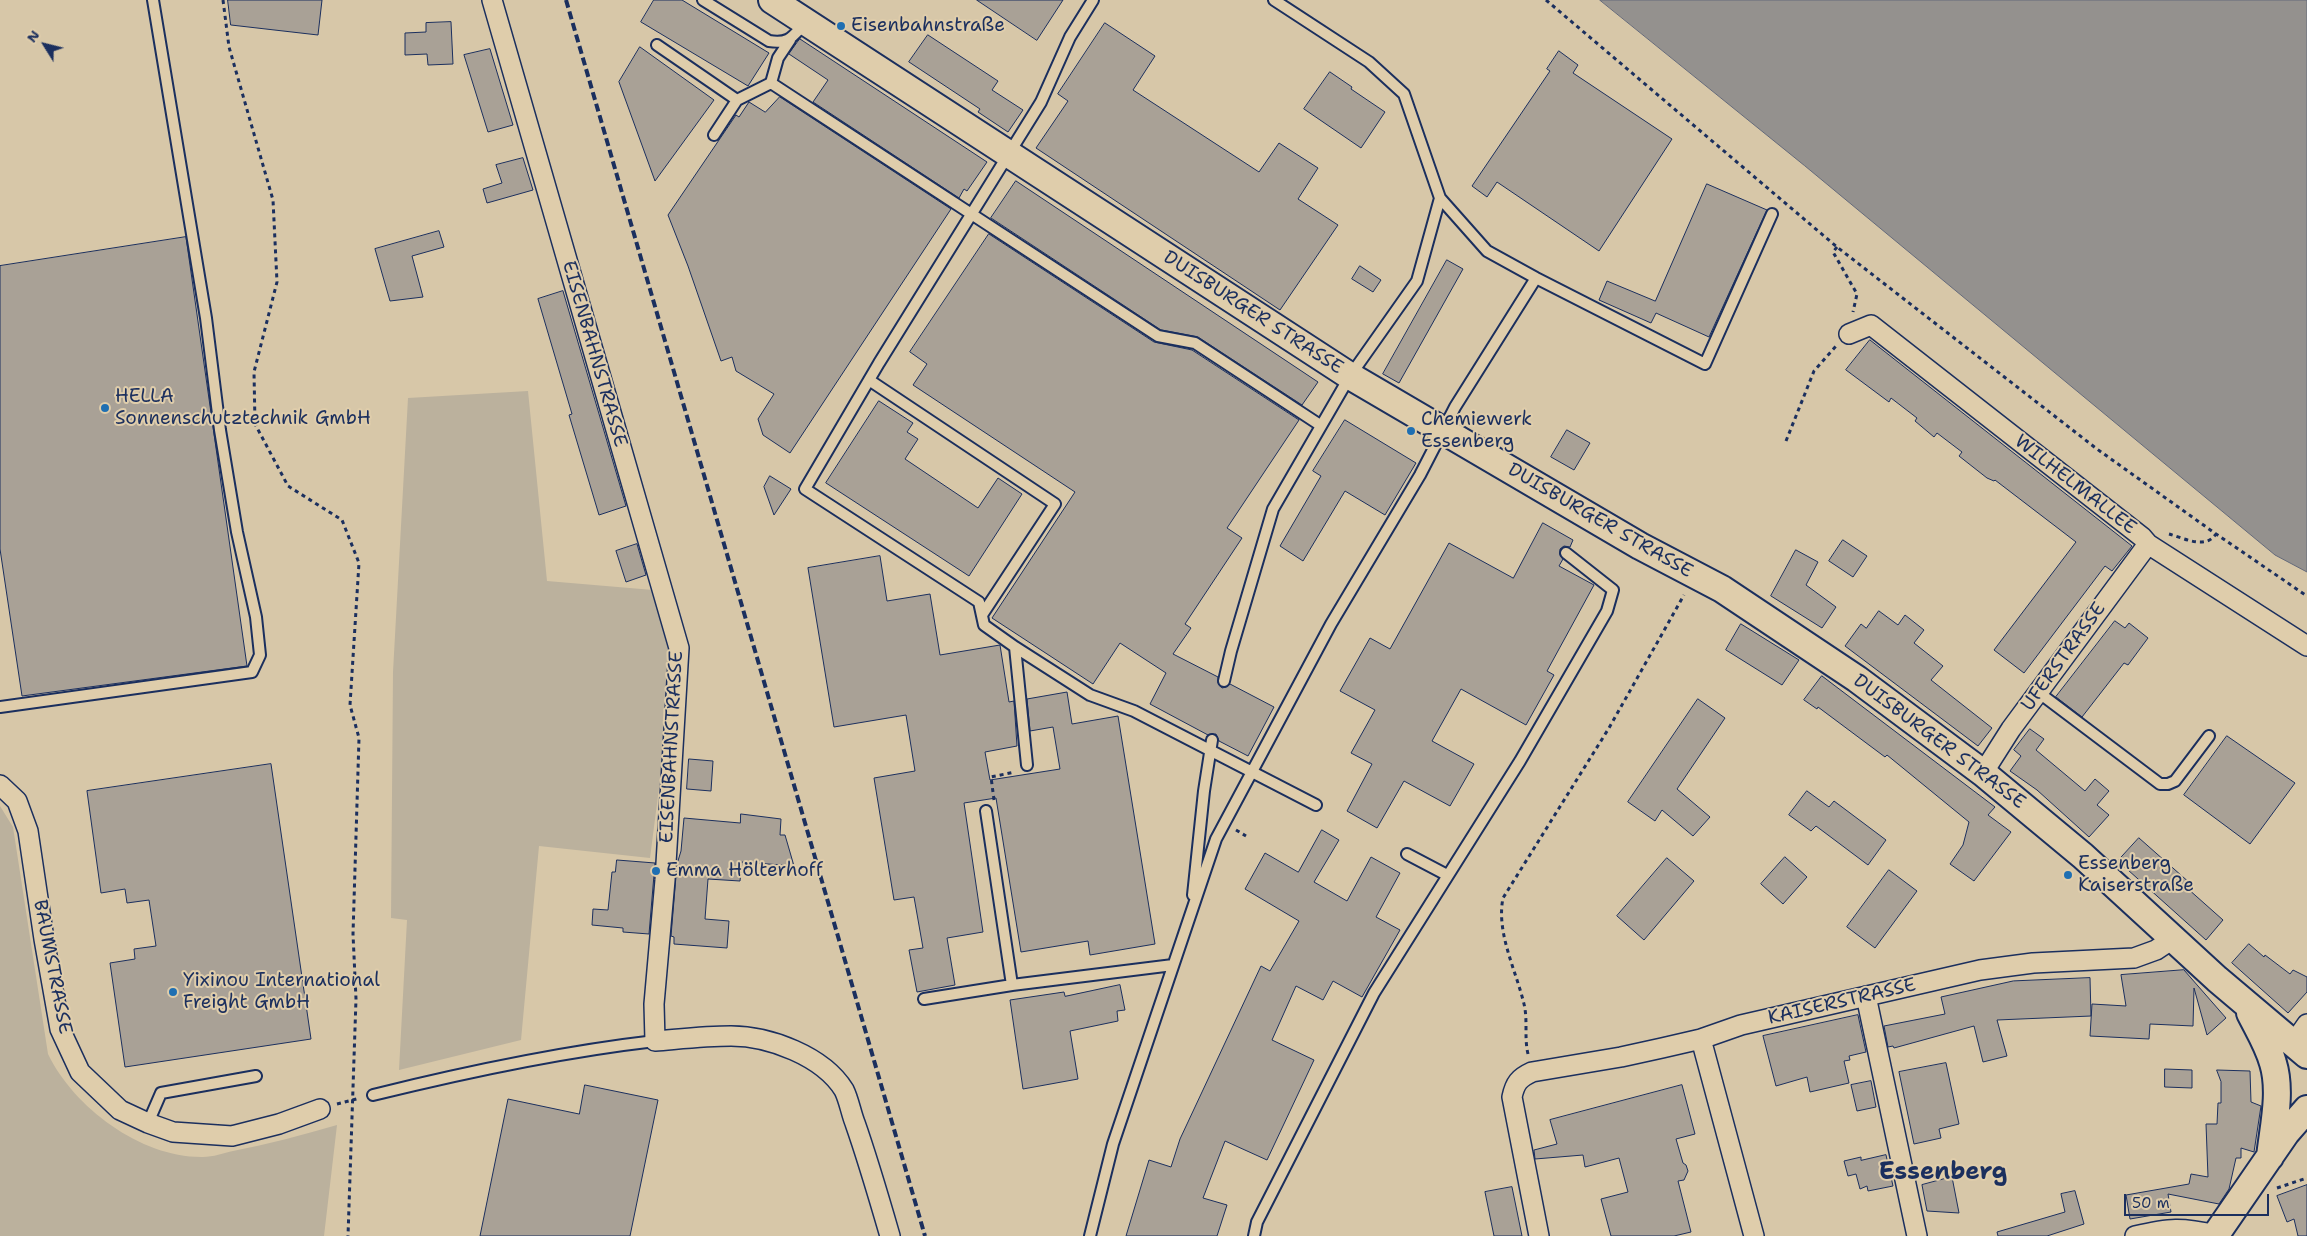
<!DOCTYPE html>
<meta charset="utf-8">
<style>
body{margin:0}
#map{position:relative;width:2307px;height:1236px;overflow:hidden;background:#d7c7a8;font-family:"Shantell Sans",sans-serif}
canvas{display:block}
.north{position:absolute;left:20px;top:20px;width:50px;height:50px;-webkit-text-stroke:4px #dfcdab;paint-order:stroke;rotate:306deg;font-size:14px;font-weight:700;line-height:20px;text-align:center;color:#1b2f5e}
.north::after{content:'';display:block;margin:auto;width:18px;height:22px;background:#1b2f5e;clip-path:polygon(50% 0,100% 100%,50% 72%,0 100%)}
.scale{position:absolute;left:2124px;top:1194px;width:145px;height:22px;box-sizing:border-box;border:2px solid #1b2f5e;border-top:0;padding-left:6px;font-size:15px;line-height:18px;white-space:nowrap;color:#1b2f5e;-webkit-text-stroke:4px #dfcdab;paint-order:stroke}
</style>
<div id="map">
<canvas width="2307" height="1236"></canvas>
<div class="north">N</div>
<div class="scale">50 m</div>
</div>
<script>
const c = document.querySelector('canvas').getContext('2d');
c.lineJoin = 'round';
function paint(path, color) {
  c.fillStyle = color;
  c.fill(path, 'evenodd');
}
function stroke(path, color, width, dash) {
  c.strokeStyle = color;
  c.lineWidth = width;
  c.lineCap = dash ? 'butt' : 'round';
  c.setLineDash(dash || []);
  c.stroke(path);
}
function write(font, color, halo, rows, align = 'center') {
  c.font = font + ' "Shantell Sans",sans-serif';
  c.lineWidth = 4;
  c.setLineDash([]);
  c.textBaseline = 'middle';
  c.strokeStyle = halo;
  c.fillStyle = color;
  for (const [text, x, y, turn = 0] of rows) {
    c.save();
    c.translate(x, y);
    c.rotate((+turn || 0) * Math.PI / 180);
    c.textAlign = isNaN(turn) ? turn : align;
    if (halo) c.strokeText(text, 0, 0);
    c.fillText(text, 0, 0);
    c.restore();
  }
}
paint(new Path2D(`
 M528,391L547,581L653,590L672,651L659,788L650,858L539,846L521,1040L399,1070L407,920L391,918L393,672L408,398Z
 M0,806L13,827L48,1054C74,1108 142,1158 203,1157C213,1157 224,1153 233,1151C268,1144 303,1135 337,1125L324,1236H0Z`), '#bbb19d');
const water = new Path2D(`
 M1600,0H2307V572L2275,555L1805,166Z`);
paint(water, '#94918e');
stroke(water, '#646a7b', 1);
const building = new Path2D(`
 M228,0H322L318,35L231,25Z
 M654,0H682L769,53L748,86L641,22Z
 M977,0H1063L1037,40Z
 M451,22L453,64L428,65L427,54L405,55V33L426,32V23Z
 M1105,23L1155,56L1133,90L1259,172L1279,143L1318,168L1298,199L1338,225L1280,310L1036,148L1068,101L1058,94Z
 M928,35L998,81L992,90L1023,110L1008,132L978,112L980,109L909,62Z
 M800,39L987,162L967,191L964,189L959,198L813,102L828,80L789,54Z
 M640,47L714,100L655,181L619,82Z
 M490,49L513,125L488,132L464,55Z
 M1559,51L1578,65L1573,73L1672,139L1599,251L1497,182L1487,197L1472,186L1550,71L1547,69Z
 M1330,72L1352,87L1351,89L1385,112L1361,148L1304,109Z
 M780,97L951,209L790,453L763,435L758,419L774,394L736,371L732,357L721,361L688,266L668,215L736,115L739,117L749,102L765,112Z
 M523,158L533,190L487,203L483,189L502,183L496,165Z
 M1016,181L1318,382L1302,405L1198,337L1161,330L991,218Z
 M1707,184L1767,210L1709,337L1656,313L1651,323L1599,300L1607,281L1655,301Z
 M439,231L444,247L412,256L423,297L390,301L375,249Z
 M989,234L1154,342L1192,350L1299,420L1227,528L1242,538L1185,624L1191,628L1173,654L1218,677V683L1222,688L1226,687L1230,684L1274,707L1248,756L1219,741L1216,734L1208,735L1150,704L1166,673L1120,643L1093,684L992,618L1075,492L913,385L927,364L910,352Z
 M186,237L247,666L22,696L0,549V266Z
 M1447,260L1463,269L1399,383L1383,374Z
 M1360,266L1381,280L1373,292L1352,279Z
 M563,291L626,506L599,515L569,415L572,414L538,299Z
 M1870,340L2132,546L2112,571L2105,566L2024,673L1994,650L2076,542L1995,480L1994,481L1987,478L1959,456L1962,452L1937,433L1934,437L1915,421L1917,418L1891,398L1889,402L1846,370Z
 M879,401L913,423L907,432L918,439L905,459L978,508L998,478L1022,494L969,576L826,483Z
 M1345,420L1416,463L1385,515L1345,491L1303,561L1280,546L1321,476L1313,471Z
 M1567,430L1590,443L1574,470L1551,457Z
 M770,476L791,489L774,515L764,487Z
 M1543,523L1573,540L1570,547L1564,546L1560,549V555L1563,559L1559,566L1594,585L1547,671L1554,675L1526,725L1461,689L1432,741L1474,764L1450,806L1404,781L1377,828L1347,811L1372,764L1351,753L1375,710L1340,691L1370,638L1390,649L1449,543L1513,578Z
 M1843,540L1867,556L1853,577L1829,561Z
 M637,544L646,575L626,582L616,551Z
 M1796,550L1818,562L1806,585L1836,607L1822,628L1771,596Z
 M880,556L887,601L930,594L940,655L1000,645L1009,702L1014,701L1017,746L985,752L990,780L1060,769L1053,727L1030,731L1027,699L1067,692L1072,724L1118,716L1155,944L1090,955L1088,941L1021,952L996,798L964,803L983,932L947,938L955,985L917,992L909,950L923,948L914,897L894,900L874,778L915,771L906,715L834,727L808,568Z
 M1879,611L1898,625L1905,615L1924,630L1914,643L1943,666L1931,680L1992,728L1978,746L1845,646L1861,624L1866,628Z
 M2115,621L2125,628L2129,623L2148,638L2128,665L2124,663L2082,717L2056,697Z
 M1741,624L1799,660L1782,685L1726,650Z
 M1822,676L1995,807L1988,815L2011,832L1974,881L1950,864L1963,845L1969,822L1887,755L1885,757L1818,707L1817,709L1804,700Z
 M1698,699L1725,718L1677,789L1710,817L1693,836L1662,810L1655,821L1628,802Z
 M2030,729L2044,739L2036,750L2085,791L2095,779L2109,791L2097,805L2109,815L2089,837L2037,790L2010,771L2021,756L2014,750Z
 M2227,736L2295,783L2250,844L2184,795Z
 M689,759L713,761L711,791L687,789Z
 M271,764L311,1039L125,1067L110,963L135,959L134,949L156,946L149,900L127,903L125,889L101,893L87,791Z
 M1807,791L1829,807L1834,801L1886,840L1868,865L1816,826L1811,831L1789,815Z
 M741,814L781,819L780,835H785L794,866L742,862L740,881L708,879L705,919L729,921L727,948L674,944V937L671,936L677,864L681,851L684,818L740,823Z
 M1322,830L1339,840L1314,882L1347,901L1371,857L1400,873L1376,917L1400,930L1362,997L1333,981L1323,1000L1296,986L1272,1040L1314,1060L1267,1160L1225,1141L1203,1198L1227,1205L1217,1236H1126L1149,1160L1171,1167L1180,1139L1261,966L1270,971L1299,921L1245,889L1265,853L1298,872Z
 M2139,838L2191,884L2187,888L2223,920L2206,940L2118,861Z
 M1785,857L1807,877L1783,904L1761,884Z
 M1667,858L1694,881L1644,940L1617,916Z
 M617,860L655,863L649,934L623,932V928L592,925L593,909L608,910L612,872H615Z
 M1889,870L1917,891L1875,948L1847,927Z
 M2249,944L2264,957L2265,955L2290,974L2293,970L2307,977V992L2288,1013L2232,963Z
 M2184,970L2226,1018L2207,1035L2194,988L2193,1026L2150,1024L2149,1039L2090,1036L2092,1004L2126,1006L2121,975Z
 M2090,978L2091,1016L1997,1020L2007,1056L1983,1062L1974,1026L1894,1048L1893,1046L1888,1047L1884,1026L1945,1014L1941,997L2013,981Z
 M1120,985L1125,1010L1117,1011L1118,1021L1070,1031L1078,1079L1023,1089L1010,1000L1064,992L1065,996Z
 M1858,1015L1866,1052L1849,1056L1850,1060L1844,1061L1849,1083L1810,1092L1807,1077L1776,1086L1763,1036Z
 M1946,1063L1959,1124L1939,1129L1941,1138L1914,1144L1899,1072Z
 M2165,1069L2192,1070V1088L2165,1087Z
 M2217,1070L2250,1071L2251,1102L2261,1106L2254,1152L2241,1148V1158H2236L2229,1189L2219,1204L2168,1194L2171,1212L2130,1219L2126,1195L2189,1184L2191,1174L2208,1177L2206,1124H2217L2218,1103H2221V1082Z
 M1871,1081L1876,1107L1857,1111L1851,1085Z
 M585,1085L658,1100L630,1236H480L508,1099L579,1114Z
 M1682,1085L1695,1134L1676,1139L1683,1163L1686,1165L1688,1171L1684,1180L1678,1181L1691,1232L1674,1236H1611L1601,1199L1628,1192L1619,1158L1585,1167L1583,1155L1535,1159L1534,1150L1557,1144L1550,1120Z
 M1886,1155L1893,1186L1868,1191L1867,1186L1860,1189L1856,1174L1848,1176L1844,1161L1861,1157V1160Z
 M1952,1177L1959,1213L1927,1211L1922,1185Z
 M2307,1185V1236H2298L2294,1219L2287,1222L2277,1196Z
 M1512,1187L1522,1236H1494L1485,1192Z
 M2075,1191L2084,1224L2047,1236H1998L1997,1232L2065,1212L2061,1194Z`);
paint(building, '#a9a196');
stroke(building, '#1b2f5e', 1);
const lane = new Path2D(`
 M703,0L769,41C790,44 792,37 805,23
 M657,45L737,100L771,83L1158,336L1195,343L1320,425
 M771,83L778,58L790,40
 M714,135L737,100
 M1440,198L1487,251L1536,278L1705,364L1772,214
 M869,380L1055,504L982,615
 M1015,647L1090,695L1134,711L1316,805
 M1224,681L1231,651L1273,509L1350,376L1417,281L1440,198L1404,94L1369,62L1274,0
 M2038,692L2160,784H2168L2175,781L2209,736
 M0,707L252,672L260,655L256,617L237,532L220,430L206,318L153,0
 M1027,765L1015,647L984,625L979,602L805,489L879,363L1041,102L1070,37L1093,0
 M986,811L1012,985
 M1407,854L1447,875
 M1193,895L1204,791L1212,740
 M924,999L1012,985L1173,965
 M373,1095C466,1072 559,1052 655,1041
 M148,1123L161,1093L256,1076
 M1090,1236L1113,1144L1216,839L1331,624L1420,475L1455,407L1536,278
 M1254,1236L1257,1222L1374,993L1520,761L1607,611L1613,590L1566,553`);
const street = new Path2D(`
 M492,0L679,648L665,880L654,1004L655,1041C680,1039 706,1036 731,1036C769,1036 823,1056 844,1090C849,1100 851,1113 855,1123C868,1160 879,1198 890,1236
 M1849,334L1871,325L2142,537L2148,544L2307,646
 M1983,773L2011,729L2148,544
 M0,785L17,801L28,831L44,939L60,1029L80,1072L120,1110L148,1123L173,1132L232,1136L279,1124L320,1109
 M1866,996L1917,1236
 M1701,1039L1754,1236
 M2293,1044L2307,1024
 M1539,1236L1512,1097C1515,1083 1519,1078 1532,1072L1621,1057L1662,1048L1701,1039L1741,1025L1980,970L2033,963L2134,958L2156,950L2174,938
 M2135,1236C2170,1228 2181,1227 2216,1235`);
const secondary = new Path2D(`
 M772,0L1350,376L1640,546L1722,589L1857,679L1983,773L2083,856L2217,979L2307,1055
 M2250,1013C2258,1029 2268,1045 2273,1063C2282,1092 2273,1128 2270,1157
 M2215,1236L2286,1133L2307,1109`);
stroke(lane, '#1b2f5e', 14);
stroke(street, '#1b2f5e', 22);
stroke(secondary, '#1b2f5e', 30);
stroke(new Path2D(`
 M223,0L229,47L273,200L277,282L254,372L255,424L288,486L342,520L359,563L350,705L359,738L353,934L356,999L348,1236
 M1546,0L1837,247L2097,449L2216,534L2307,596
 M1837,247L1833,252L1857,294L1853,312
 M1786,441L1814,371L1837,345
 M2169,534C2184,538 2205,550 2216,534
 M994,800L991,777L1015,772
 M1236,830L1246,836
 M1528,1054C1524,1038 1528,1020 1524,1004C1516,970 1496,933 1503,898L1609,728L1684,595
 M337,1104L360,1098
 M2277,1188L2307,1178`), '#1b2f5e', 3, [4, 4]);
stroke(lane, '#dfcdab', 10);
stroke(street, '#dfcdab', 19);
stroke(secondary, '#dfcdab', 26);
stroke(new Path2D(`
 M566,0L925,1236`), '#1b2f5e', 4, [8, 4]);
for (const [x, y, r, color] of [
 [841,26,5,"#1f6fb2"],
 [105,408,5,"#1f6fb2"],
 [1411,431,5,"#1f6fb2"],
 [656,871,5,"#1f6fb2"],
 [2068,875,5,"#1f6fb2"],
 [173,992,5,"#1f6fb2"]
]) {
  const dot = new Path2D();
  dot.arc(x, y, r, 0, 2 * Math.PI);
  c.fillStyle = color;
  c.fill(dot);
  stroke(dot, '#dfcdab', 2);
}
write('19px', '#1b2f5e', '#dfcdab', [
 ["Eisenbahnstraße",851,26],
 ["HELLA",115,397],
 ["Sonnenschutztechnik GmbH",115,419],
 ["Chemiewerk",1421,420],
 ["Essenberg",1421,442],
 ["Essenberg",2078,864],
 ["Kaiserstraße",2078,886],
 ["Emma Hölterhoff",666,871],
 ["Yixinou International",183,981],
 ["Freight GmbH",183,1003]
], 'left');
write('19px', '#1b2f5e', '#dfcdab', [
 ["DUISBURGER STRASSE",1253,313,33],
 ["EISENBAHNSTRASSE",594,354,74],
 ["WILHELMALLEE",2075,485,38],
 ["DUISBURGER STRASSE",1600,521,30],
 ["UFERSTRASSE",2064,657,-54],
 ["DUISBURGER STRASSE",1939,742,37],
 ["EISENBAHNSTRASSE",672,747,-87],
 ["BAUMSTRASSE",52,967,79],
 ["KAISERSTRASSE",1842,1002,-13]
]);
write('bold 24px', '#1b2f5e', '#dfcdab', [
 ["Essenberg",1943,1173]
]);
</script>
